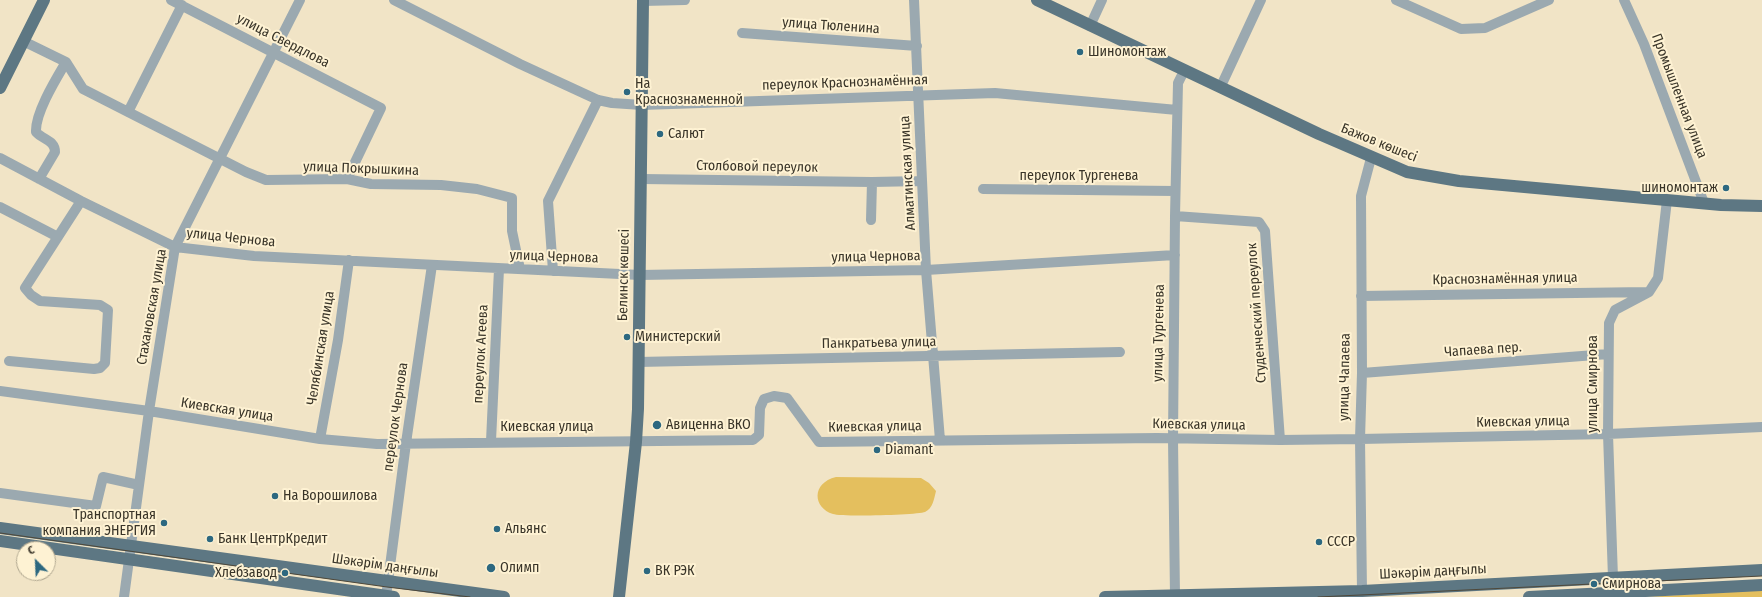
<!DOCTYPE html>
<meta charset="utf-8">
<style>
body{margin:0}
#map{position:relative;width:1762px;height:597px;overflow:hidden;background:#f1e4c6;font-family:"Fira Sans Condensed",sans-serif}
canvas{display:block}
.north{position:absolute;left:16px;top:541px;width:40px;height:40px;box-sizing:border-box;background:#fef2d3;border:1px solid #afa68f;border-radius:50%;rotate:336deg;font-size:11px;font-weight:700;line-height:16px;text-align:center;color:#393428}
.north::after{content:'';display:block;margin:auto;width:14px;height:18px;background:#2d6880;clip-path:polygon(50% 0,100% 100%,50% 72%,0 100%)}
</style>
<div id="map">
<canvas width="1762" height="597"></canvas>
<div class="north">С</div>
</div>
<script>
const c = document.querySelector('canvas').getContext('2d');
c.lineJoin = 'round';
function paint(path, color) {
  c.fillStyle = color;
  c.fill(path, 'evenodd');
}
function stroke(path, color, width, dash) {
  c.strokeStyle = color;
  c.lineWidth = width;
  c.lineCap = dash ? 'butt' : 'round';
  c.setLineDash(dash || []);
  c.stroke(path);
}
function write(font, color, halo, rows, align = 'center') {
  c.font = font + ' "Fira Sans Condensed",sans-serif';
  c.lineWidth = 4;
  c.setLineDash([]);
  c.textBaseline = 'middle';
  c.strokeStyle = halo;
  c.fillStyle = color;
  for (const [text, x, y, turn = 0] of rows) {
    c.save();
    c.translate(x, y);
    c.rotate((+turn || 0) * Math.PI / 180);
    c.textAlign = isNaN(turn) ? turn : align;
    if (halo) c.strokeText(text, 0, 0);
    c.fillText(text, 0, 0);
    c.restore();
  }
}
paint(new Path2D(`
 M836,477L921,478L929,483L936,491C934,499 933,508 925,512C918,515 841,517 833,514C813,508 811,483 836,477Z
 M1762,590V597H1646Z`), '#e4bf5e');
stroke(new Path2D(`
 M171,0L381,108L347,179
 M394,0L520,64L598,100L612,103L642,105L995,93L1177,110
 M914,0L926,270L940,440
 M1396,0L1461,29L1485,28L1549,0
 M1624,0L1644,44L1704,203
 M643,1L685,0
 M1090,26L1102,0
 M742,33L917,46
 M23,41L66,62L83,89L246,172L266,180L347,179L371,184L441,185L477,189L512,198V231L520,269
 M1221,86L1261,0
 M128,112L182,5
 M0,158L81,201L175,247L254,256L640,275L926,270L1175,255
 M39,179L55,152C55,140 43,140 36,132C35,113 56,79 66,62
 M642,179L872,182L922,181
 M983,189L1175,191
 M0,207L58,237
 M1175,216L1259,222L1265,231L1280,440
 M871,220L872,182
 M553,271L548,201L598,100
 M1361,296L1647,292
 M9,361L94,369L100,368L105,363L108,310L100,305L40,301L31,295L25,288L81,201
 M638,362L1120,352
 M1362,373L1608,354
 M0,391L149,411L320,439L377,444L753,440L759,435L760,408L764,399L774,396L787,398L819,442L1157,438L1280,440L1360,439L1608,434L1762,427
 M320,439L338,340L349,260
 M491,441L499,269
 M0,493L96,506L103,477L139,485
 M1613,578L1608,434L1609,323L1615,310L1649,292L1658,278L1667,200
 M1362,591L1360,439L1362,373L1361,196L1371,158
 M1175,596L1173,439L1175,216L1178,83L1184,71
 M124,597L149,411L175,247L300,0
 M386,597L406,443L432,265`), '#9ba9b0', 10);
stroke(new Path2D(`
 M1037,0L1319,134L1407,172L1459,181L1721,205L1762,206
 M0,88L44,0
 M0,528L504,597
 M0,541L394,597
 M619,597L636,442L638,409L643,0
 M1105,597L1362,591L1762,570
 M1529,597L1762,585`), '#5d7783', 12);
stroke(new Path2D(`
 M0,533L387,587L470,597
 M1318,597L1762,576`), '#4e483a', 1);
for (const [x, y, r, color] of [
 [1080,52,4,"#2d6880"],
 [627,92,4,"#2d6880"],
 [660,134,4,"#2d6880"],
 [1726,188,4,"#2d6880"],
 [627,337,4,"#2d6880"],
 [657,425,5,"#2d6880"],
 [877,450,4,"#2d6880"],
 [275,496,4,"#2d6880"],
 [164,523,4,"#2d6880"],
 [497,529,4,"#2d6880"],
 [210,539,4,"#2d6880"],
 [1319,542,4,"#2d6880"],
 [491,568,5,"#2d6880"],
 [647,571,4,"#2d6880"],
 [285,573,4,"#2d6880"],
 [1594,584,4,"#2d6880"]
]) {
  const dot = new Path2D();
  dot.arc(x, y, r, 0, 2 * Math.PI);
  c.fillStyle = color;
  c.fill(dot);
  stroke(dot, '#fef2d3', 1.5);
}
write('14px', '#393428', '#fef2d3', [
 ["улица Тюленина",831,26,4],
 ["улица Свердлова",283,41,27],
 ["переулок Краснознамённая",845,83,-2],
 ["Промышленная улица",1679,96,69],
 ["Бажов көшесі",1379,143,22],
 ["Столбовой переулок",757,167,1],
 ["улица Покрышкина",361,169,2],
 ["Алматинская улица",908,173,-93],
 ["переулок Тургенева",1079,176],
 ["улица Чернова",231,238,6],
 ["улица Чернова",554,257,2],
 ["улица Чернова",876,257,-1],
 ["Белинск көшесі",624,275,-89],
 ["Краснознамённая улица",1505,279,-1],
 ["Стахановская улица",152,307,-80],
 ["Студенческий переулок",1257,313,-94],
 ["улица Тургенева",1159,333,-89],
 ["Панкратьева улица",879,343,-1],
 ["Челябинская улица",321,348,-81],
 ["Чапаева пер.",1483,350,-4],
 ["переулок Агеева",481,354,-87],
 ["улица Чапаева",1345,377,-89],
 ["улица Смирнова",1593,384,-90],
 ["Киевская улица",227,410,9],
 ["переулок Чернова",396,417,-82],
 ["Киевская улица",1523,422,-1],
 ["Киевская улица",1199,425,1],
 ["Киевская улица",547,427],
 ["Киевская улица",875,427,-1],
 ["Шәкәрім даңғылы",385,566,8],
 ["Шәкәрім даңғылы",1433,572,-3]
]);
write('14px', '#393428', '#fef2d3', [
 ["Шиномонтаж",1088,52],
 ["На",635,84],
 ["Краснознаменной",635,100],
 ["Салют",668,134],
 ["шиномонтаж",1718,188,"right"],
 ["Министерский",635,337],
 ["Авиценна ВКО",666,425],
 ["Diamant",885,450],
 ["На Ворошилова",283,496],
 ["Транспортная",156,515,"right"],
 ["компания ЭНЕРГИЯ",156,531,"right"],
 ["Альянс",505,529],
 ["Банк ЦентрКредит",218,539],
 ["СССР",1327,542],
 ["Олимп",500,568],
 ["ВК РЭК",655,571],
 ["Хлебзавод",277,573,"right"],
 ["Смирнова",1602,584]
], 'left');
</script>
